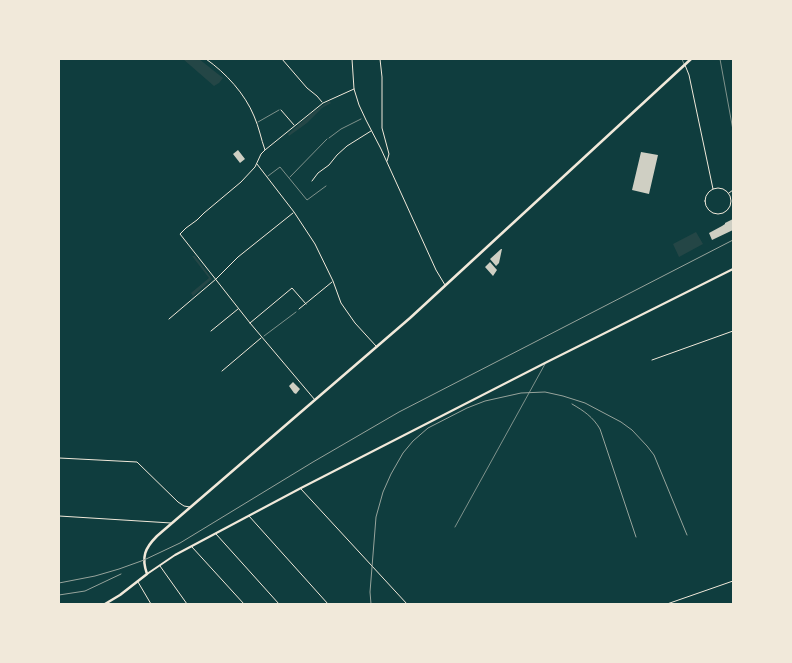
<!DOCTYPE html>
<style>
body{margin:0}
#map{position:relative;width:792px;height:663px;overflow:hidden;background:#0f3d3e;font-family:"Fira Sans Condensed",sans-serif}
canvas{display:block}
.frame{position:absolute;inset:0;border:60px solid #f1e9da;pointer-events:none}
</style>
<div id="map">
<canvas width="792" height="663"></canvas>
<div class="frame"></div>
</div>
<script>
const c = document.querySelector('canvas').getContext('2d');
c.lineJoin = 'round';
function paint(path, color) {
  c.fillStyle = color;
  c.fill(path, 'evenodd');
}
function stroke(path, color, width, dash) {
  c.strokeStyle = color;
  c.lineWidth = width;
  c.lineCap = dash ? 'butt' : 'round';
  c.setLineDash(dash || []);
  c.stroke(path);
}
paint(new Path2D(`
 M183,59H199L223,78L219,83L214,86Z
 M329,101L331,103L322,108L307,123L289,136L288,134L312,113Z
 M696,232L703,244L679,257L673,244Z
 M192,256H195L212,279L193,296L191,293L209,278Z`), '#244646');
paint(new Path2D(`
 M238,150L245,159L240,163L233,154Z
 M641,152L658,155L649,194L632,190Z
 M733,219V230L712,240L709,233L722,226L725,224V223Z
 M501,249H502L499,263L496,266L490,259Z
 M490,262L497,270L493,276L485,267Z
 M293,382L300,389L296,394L294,393L289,386Z`), '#cfcfc3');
stroke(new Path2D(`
 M329,138L341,129L361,119
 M264,336L296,312`), '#f1e9da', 0.5);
stroke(new Path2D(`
 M682,59L684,64
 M720,59L733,130
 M258,122L279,110
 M268,176L280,167L307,200L326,186
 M290,177L327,139
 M455,527L545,364`), '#f1e9da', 0.5);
stroke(new Path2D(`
 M206,59C226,73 245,94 254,116C259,127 261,139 265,150L261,154L255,167L241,182L204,213L197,220L186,228L180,234L250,323L315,400
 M282,59L307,88L317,96L322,102
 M352,59L354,89L359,105L366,120L381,149L436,270L445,285
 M380,59L382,77V128L389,154L387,161
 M685,65L689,75L713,189
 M281,110L294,125
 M265,150L323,103L354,89
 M257,164L294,212L315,244L333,281L341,303L355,323L376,346
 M312,181L318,173L329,165L337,155L347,146L371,131
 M705 201a13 13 0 1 1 26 0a13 13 0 1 1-26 0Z
 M729,193L733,190
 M299,309L332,282
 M169,319L216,279L238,257L293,213
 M250,323L292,288L306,304
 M211,331L238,309
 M652,360L733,331
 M222,371L261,338
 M59,458L137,462L178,502L184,506L190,507
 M301,489L407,604
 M59,516L171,523
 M249,516L328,604
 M216,534L279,604
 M192,547L244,604
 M160,566L187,604
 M138,582L151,604
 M667,604L733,581`), '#f1e9da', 1);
stroke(new Path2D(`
 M147,574L175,555L301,488L545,363L733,269`), '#f1e9da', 2);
stroke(new Path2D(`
 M105,604L120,595L147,574C141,557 145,548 157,536L410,318L691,59`), '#f1e9da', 2.5);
stroke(new Path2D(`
 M572,404C584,411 593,417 600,429L636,537
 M59,583L95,576L119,569L144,560L180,543L313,462L399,412L733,240
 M59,595L85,591L121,574
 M371,604L370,592L376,517L383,492L391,474L403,453L413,441L428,428L467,408L485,401L521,393L545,392L563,396L585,403L621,422L632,430L647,446L654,455L687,535`), '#97a49c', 1);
</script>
